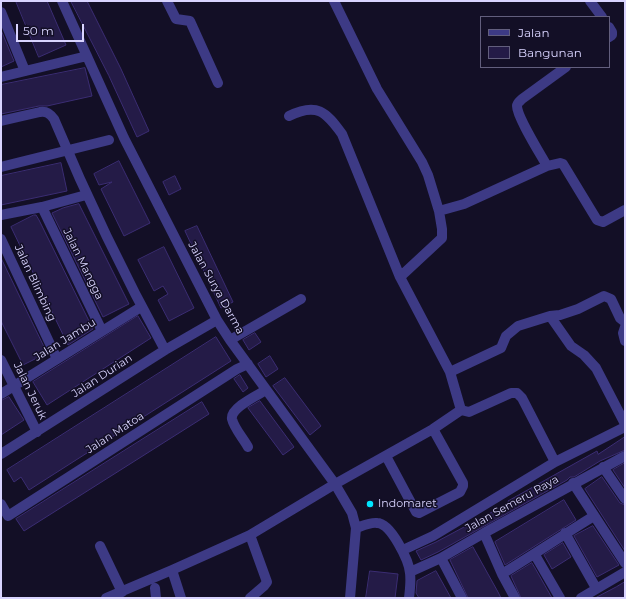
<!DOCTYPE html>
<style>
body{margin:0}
#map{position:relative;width:626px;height:599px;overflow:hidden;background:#130f26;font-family:Montserrat,sans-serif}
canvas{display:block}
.frame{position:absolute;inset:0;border:2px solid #d9d4ff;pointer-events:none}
.legend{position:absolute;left:480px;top:16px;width:130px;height:52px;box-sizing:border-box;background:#130f26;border:1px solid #625e7d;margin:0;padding:5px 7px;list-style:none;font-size:12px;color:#d9d4ff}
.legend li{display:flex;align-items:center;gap:8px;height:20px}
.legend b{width:20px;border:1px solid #625e7d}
.scale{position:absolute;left:16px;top:24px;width:68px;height:18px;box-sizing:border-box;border:2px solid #d9d4ff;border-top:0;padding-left:5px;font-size:12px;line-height:14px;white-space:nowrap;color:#d9d4ff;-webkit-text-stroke:3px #130f26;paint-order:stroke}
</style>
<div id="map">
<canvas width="626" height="599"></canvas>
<div class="frame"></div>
<ul class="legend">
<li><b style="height:5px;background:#3d3a85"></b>Jalan</li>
<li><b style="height:11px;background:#241b47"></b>Bangunan</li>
</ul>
<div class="scale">50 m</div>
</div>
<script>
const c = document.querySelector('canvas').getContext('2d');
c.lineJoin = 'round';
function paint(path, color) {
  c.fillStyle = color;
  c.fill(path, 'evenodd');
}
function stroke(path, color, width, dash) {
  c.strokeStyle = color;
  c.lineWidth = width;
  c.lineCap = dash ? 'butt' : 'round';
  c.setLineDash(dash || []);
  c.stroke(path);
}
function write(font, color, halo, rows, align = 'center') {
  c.font = font + ' Montserrat,sans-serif';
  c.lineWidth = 3;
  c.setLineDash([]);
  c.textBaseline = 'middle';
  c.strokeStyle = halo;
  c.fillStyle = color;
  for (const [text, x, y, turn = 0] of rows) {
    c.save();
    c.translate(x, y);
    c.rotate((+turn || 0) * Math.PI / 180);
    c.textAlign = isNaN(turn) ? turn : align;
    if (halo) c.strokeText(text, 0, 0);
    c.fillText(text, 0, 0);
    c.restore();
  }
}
const building = new Path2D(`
 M16,1H47L66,45L39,57Z
 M71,1H87L121,69L149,131L137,137L109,76Z
 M1,30L14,61L1,67Z
 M85,68L92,96L47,106H39L1,114V85Z
 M119,161L150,223L124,236L101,189L112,182L99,185L94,174Z
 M61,163L67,191L1,205V176Z
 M175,176L181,189L169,195L163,182Z
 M79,204L129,304L103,317L52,213L63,208Z
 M34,215H36L39,220L93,329L68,345L11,227Z
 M197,226L233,302L221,308L185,231Z
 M164,247L194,308L169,321L158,300L168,294L163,286L154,291L138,260Z
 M1,258L47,353L23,365L1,321Z
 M138,316L151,338L47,405L33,382Z
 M255,333L261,342L249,350L243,340Z
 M216,337L231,361L29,490L21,477L14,482L7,470Z
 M270,356L278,369L266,377L258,364Z
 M240,375L248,388L243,392L234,379Z
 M285,378L321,426L310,435L273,386Z
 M9,397L24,420L1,435V401Z
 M260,401L294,447L283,455L248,408Z
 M202,402L209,414L24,531L16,519Z
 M625,437V450L600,461L574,477H570L567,480L438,552L421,560L416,551L436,542L509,503L508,501L597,451L598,454Z
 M625,463V488L613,470Z
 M602,477L620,503L625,505V551L585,489Z
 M564,500L576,520L505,565L495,542Z
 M593,526L619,565L597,577L574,536Z
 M563,543L571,557L552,569L544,555Z
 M473,547L498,592L501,598H468L450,560Z
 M532,563L535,568L552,598H521L511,576Z
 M370,571L398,574L395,598H366Z
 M436,571L451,598H419L416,593L417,581Z
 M625,582V598H595L616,587Z`);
paint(building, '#241b47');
stroke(building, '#3b2d73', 1);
stroke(new Path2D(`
 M62,1L124,138L217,320L230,340L335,484L352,513L356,528L350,598
 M167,1L176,19L190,21L218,83
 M334,1L377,89L422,162L428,175L439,211L442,229V238L400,277
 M590,1L602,17
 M1,12L25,71
 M609,27L612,32V35L609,37
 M1,77L87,56
 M289,116C317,102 326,112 342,134L400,277L450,372
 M1,121L40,112C47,111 50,114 54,119C87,198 124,275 165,350
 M547,166L560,163L563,164L597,220L603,222L625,210
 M1,167L109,140
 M42,207L102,331
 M439,211L464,204L547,166C541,155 517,117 517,106C517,103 520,101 522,99L566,67
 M1,215L42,207L86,195
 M1,239L57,359
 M550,316L571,346L584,355L596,368L625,424
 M625,327L623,333L625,341
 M230,340L301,299
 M1,360L37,432
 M1,394L141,307
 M461,410L469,412L511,393H517L522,398L555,462
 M248,447C243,438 234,428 232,419C230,408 258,395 266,390
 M1,454L165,350L217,320
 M386,456L416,512L419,513L460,492L463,486V483L433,429
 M603,467L625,499
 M573,483L625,563
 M1,504L8,516L237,369L248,364
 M356,528C362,526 371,522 377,523C391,523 409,561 410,573C411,581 410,590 409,598
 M484,533L502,574L515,598
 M565,533L596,588
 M250,535L267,582L264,586L250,598
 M100,546L122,592
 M403,550L433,536L555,462L625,427
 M535,555L560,598
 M441,558L462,598
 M172,570L181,598
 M410,572L441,558L484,533L625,456
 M502,574C533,555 563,535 594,516
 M155,588L156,598
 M106,598L172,570L250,535L335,484L433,429L461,410L450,372L501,348L506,336L518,326L550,316L560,315L578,309L604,296L611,299L620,318L625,322
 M581,598L625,572`), '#3d3a85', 10);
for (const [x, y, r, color] of [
 [370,504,4,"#00e5ff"]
]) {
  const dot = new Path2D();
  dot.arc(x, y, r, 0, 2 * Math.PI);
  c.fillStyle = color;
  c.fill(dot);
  stroke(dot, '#130f26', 1.5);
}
write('11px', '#d9d4ff', '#130f26', [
 ["Jalan Mangga",83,264,64],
 ["Jalan Blimbing",35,283,65],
 ["Jalan Surya Darma",216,288,61],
 ["Jalan Jambu",65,340,-32],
 ["Jalan Durian",102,376,-33],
 ["Jalan Jeruk",30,391,64],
 ["Jalan Matoa",115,433,-33],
 ["Jalan Semeru Raya",512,504,-29]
]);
write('11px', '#d9d4ff', '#130f26', [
 ["Indomaret",378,504]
], 'left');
</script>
